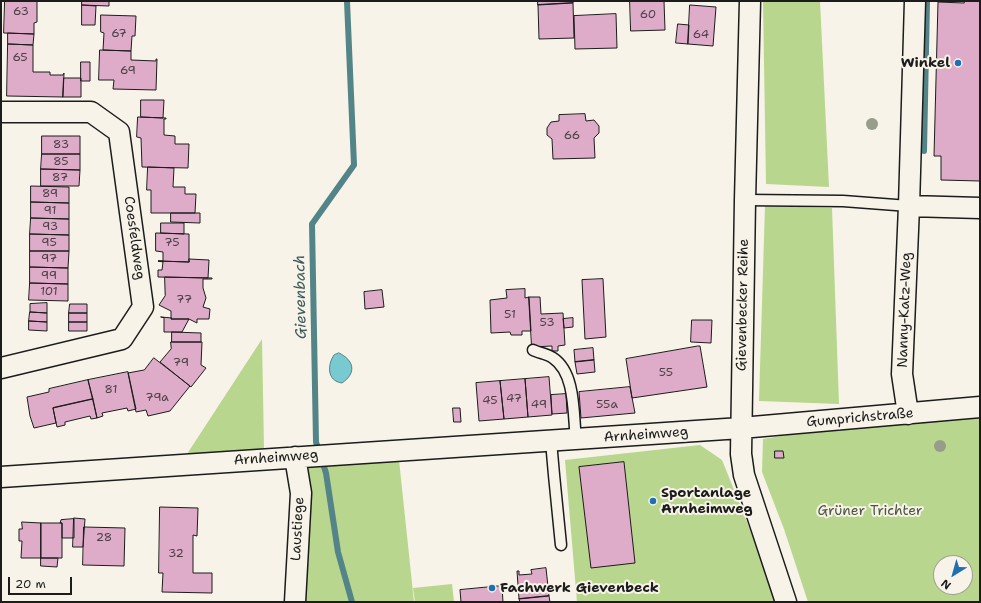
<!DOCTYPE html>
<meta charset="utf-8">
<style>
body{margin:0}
#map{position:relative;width:981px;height:603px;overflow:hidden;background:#f7f3e8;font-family:"Shantell Sans",sans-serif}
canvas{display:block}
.frame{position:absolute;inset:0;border:2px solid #1c1c1c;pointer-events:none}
.north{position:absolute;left:933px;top:555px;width:40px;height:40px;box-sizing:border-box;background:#f7f3e8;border:1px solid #9f9d96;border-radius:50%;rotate:217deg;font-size:11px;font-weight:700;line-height:16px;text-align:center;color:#1c1c1c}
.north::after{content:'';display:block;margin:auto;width:14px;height:18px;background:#1f6fb2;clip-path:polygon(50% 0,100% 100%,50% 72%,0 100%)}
.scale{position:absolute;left:8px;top:577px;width:64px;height:18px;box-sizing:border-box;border:2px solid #1c1c1c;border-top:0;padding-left:5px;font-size:12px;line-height:14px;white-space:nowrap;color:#1c1c1c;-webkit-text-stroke:3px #f7f3e8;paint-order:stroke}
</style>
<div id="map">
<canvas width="981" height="603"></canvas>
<div class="frame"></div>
<div class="north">N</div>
<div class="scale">20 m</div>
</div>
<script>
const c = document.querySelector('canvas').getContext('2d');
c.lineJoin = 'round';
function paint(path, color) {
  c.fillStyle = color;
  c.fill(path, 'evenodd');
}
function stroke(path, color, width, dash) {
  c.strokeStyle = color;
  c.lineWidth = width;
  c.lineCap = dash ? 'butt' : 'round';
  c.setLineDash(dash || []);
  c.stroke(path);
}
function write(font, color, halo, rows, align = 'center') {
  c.font = font + ' "Shantell Sans",sans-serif';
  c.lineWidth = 4;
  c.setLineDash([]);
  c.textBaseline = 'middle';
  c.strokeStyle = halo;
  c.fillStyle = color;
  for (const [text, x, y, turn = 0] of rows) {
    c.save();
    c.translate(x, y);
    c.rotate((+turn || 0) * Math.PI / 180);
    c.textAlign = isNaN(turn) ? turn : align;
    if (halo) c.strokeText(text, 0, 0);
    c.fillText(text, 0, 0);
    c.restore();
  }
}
paint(new Path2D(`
 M763,1H820L829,187L766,184Z
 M765,206L832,208L839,404L759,401Z
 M262,339L264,449L187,454Z
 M980,418V602H808L784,529L762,472L763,439L847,425ZM941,563H965V587H941Z
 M700,445L722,460L755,542L775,602H577L565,460Z
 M399,460L414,602H296L293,467Z
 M452,584L454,602H415L413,588Z`), '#b8d68e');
const water = new Path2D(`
 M339,353C354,360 357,373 342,383C327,381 327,365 334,355Z`);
paint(water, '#78c9d0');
stroke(water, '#538488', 1);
stroke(new Path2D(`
 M347,1L354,165L312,224L316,442L326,473L338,552L352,602
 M924,151L927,1`), '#538488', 6);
const building = new Path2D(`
 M5,1H37V22L34,23V34L4,33Z
 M82,1H109V6L82,5Z
 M538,1H573V3L538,5Z
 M630,1H664L665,30L631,31Z
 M964,1H980V181L941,180V156H934L938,2L964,3Z
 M573,3L574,38L539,39L538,5Z
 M82,5L96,6L95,25H82Z
 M690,5L716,7L713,46L688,44Z
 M616,14L617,48L575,49L574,16Z
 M101,15L136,16L135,36H132L131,51L103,50L104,33L101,32Z
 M678,24L689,25L688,44L676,43Z
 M8,33L34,34L33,45L8,44Z
 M8,44L33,45V72H50V75H63L64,73L63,97L7,96Z
 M100,50L131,51V60L156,61V59H157L156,90L113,89L114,80H99Z
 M81,62H90V81H81Z
 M64,78H81V97H63Z
 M141,100H164L163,118L141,117Z
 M585,114L586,121L594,120L599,126V133L594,138L595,158L553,159L552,139L547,135V128L551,122L559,121V115Z
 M138,117L166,118V119H164V135L175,136V144H189L188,168L142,167L141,138L137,137Z
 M42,136H80V154H42Z
 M42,154H80V170L41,169Z
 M148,167L174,168L173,187H185V194H196L195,213H151V190H147Z
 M41,169L80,170L79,186H41Z
 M31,186L69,187V203L31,202Z
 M31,202L69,203V219L31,218Z
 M171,213H200V223L171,222Z
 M31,218L69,219V235L30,234Z
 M161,223H184V234L161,233Z
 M156,233L189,234V262L158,261H163V252L156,251Z
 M30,234L69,235V251H30Z
 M30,251H69L68,268L30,267Z
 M189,259L209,260L208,278L158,277V270H162L163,262L158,261L189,262Z
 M30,267L68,268V284L30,283Z
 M165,277L212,278V279H203V288L206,298L203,307L210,309L209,319H197V323L189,319H171V311L159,305L165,296Z
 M603,279L606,337L585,339L582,280Z
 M30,283L68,284V301L29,300Z
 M525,289V298L529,297L531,331H522V335H511L510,332L491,333L490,300L507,298L506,290Z
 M382,290L384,307L365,309L364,292Z
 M529,297H540L541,314L563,313L565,345L558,346V351H552V346L532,347Z
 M47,303V313L30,312V304Z
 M70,304H87V313H69Z
 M30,312L47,313V322L29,321Z
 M69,313H87V322H69Z
 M161,317L172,318L171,319H189L182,332H164V318Z
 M573,318V327L564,328L563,319Z
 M692,320H712L711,343L691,342Z
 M29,321L47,322V331L29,330Z
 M69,322H87V331H69Z
 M172,332L201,333V342H172Z
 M171,342H202L201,365L206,368L191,387L160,362L171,349Z
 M698,346H700L707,387L632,398L626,359Z
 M593,348L594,360L575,362L574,350Z
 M154,358L190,386L170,411L148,416L146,410L136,412L128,373L144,370Z
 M594,360L595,372L577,374L575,362Z
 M128,372L136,409L128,411L127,408L102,413L103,416L97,418L88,380Z
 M549,377L552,415L528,417L525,379Z
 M525,379L528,417L504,419L500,381Z
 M88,380L93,399L53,408L56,423L34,428L30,416L27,397L49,392V389Z
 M500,381L504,419L479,421L476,383Z
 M630,387L635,413L581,418L579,392Z
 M566,394L567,413L552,414L551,395Z
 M93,399L97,418L91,419L90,416L65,422V425L57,427L53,408Z
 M453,408H460L461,422H454Z
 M775,451H783L784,458H775Z
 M624,462L635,563L591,568L579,467Z
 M160,507L198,508L197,536L193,535V573H212V593L162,592L163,573H159Z
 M74,518L85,519L83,547H73Z
 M74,519V538H62V523H60L61,520Z
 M22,522L41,523V558H21L22,541H19V529H22Z
 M41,523H62V558H41Z
 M84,527L125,528L124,566L83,565Z
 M41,558H58L57,567L41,566Z
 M546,568L549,596L519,599L517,571H519V575L532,574L531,570Z
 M502,586L503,602H461L460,590Z
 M549,596L550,602H520L519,599Z`);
paint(building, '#deabc8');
stroke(building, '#1c1c1c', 1);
const service = new Path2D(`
 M745,200L843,201L909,206
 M533,350C539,353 548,354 553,358C576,373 573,415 576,440
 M551,441L554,475L561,545`);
const minor = new Path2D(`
 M750,1L745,200L741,454L744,475L786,602
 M1,112H91L119,132L143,307L122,339L1,368
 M909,206L980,208
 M908,414L902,374L909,206L915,1
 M1,477L741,428L980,407
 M295,602L301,493L295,457`);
stroke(service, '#1c1c1c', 13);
stroke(minor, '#1c1c1c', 23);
stroke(service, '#f7f3e8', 10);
stroke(minor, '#f7f3e8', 20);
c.fillStyle = '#989c8a';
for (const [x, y] of [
 [872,124],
 [940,446]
]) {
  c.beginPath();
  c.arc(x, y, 6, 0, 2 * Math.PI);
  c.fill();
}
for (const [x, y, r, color] of [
 [958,63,4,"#1f6fb2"],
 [653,501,4,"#1f6fb2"],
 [492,588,4,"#1f6fb2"]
]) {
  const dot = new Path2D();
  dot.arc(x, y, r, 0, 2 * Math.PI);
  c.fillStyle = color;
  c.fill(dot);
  stroke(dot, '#f7f3e8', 1.5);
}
write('12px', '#4c4047', null, [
 ["63",21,12],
 ["60",648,15],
 ["67",119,34],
 ["64",701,35],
 ["65",20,58],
 ["69",128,71],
 ["66",572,136],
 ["83",61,145],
 ["85",61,162],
 ["87",60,178],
 ["89",50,194],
 ["91",50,211],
 ["93",50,227],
 ["95",49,243],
 ["75",172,243],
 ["97",49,259],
 ["99",49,276],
 ["101",49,292],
 ["77",184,300],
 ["51",510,315],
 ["53",547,323],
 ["79",181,363],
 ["55",666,373],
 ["81",111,390],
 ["79a",157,398],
 ["47",514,399],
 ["45",490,401],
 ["49",539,405],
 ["55a",607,405],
 ["28",104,538],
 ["32",176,554]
]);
write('bold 14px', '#1c1c1c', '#f7f3e8', [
 ["Winkel",950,63,"right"],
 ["Sportanlage",661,493],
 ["Arnheimweg",661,509],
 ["Fachwerk Gievenbeck",500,588]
], 'left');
write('14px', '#1c1c1c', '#f7f3e8', [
 ["Coesfeldweg",134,238,82],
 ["Gievenbecker Reihe",743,305,-89],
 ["Nanny-Katz-Weg",905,310,-88],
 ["Gumprichstraße",860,418,-5],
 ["Arnheimweg",646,435,-4],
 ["Arnheimweg",276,458,-4],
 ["Laustiege",298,529,-87]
]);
write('14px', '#4b543e', '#f7f3e8', [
 ["Grüner Trichter",870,511]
]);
write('italic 15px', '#3c595b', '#f7f3e8', [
 ["Gievenbach",301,297,-91]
]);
</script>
